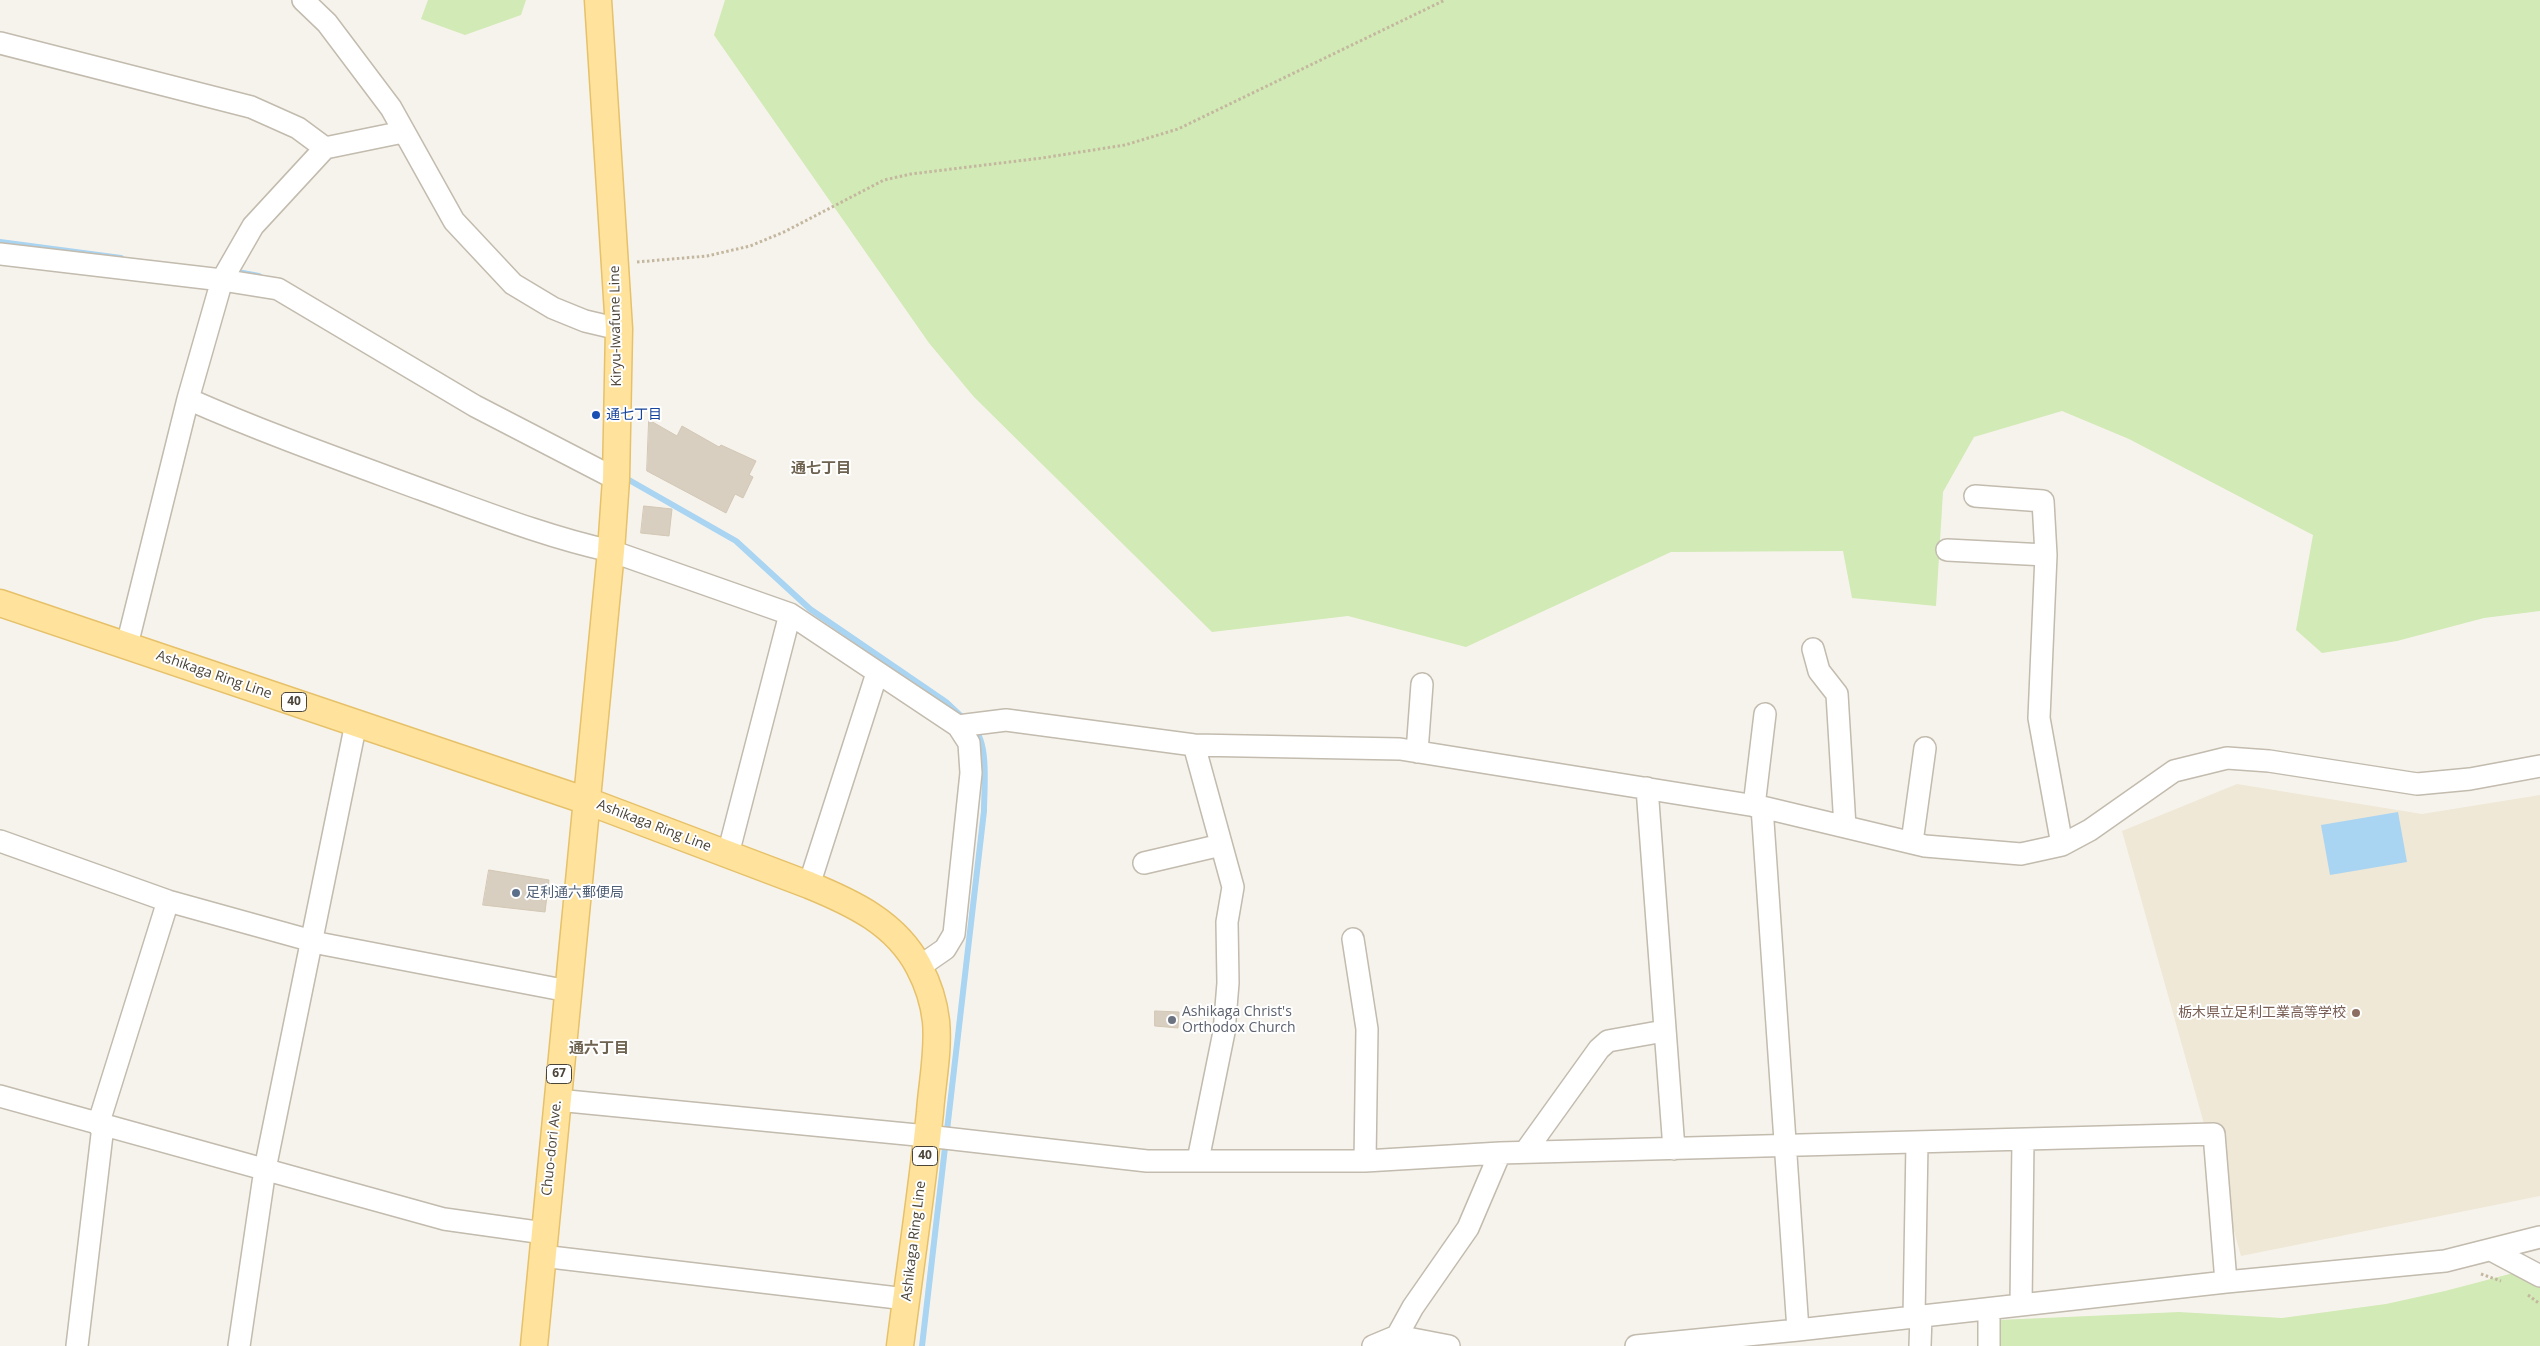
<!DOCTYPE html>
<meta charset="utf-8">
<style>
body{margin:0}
canvas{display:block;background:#f6f3ec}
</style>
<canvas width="2540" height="1346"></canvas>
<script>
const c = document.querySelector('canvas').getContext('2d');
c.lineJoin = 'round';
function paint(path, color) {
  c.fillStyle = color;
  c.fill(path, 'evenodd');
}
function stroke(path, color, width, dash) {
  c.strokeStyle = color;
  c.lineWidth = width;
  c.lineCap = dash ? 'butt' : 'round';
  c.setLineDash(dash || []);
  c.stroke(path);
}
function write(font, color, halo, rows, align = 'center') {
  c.font = font + ' "Open Sans","Noto Sans JP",sans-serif';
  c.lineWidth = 4;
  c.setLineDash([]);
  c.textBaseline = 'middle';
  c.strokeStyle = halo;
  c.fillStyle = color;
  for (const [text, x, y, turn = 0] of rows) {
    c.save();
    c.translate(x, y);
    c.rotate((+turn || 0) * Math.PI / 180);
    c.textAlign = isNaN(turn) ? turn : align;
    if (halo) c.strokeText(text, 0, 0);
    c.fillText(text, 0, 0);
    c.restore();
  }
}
paint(new Path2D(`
 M2237,784L2422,814L2540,795V1196L2241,1256L2122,831Z`), '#efe8d6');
paint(new Path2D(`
 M428,0H526L521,15L465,35L421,19Z
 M725,0H2540V611L2484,618L2397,641L2322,653L2296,630L2313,535L2129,439L2062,411L1974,437L1943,492L1936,606L1852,598L1843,551L1671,552L1466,647L1348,616L1212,632L974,397L929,343L714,35Z
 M2540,1266V1346H1999V1320L2179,1312L2282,1318L2386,1304L2445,1291Z`), '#d2eab5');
paint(new Path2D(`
 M2398,812L2407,862L2330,875L2321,825Z`), '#a9d4f2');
stroke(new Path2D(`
 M0,242L121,258
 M232,271L259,276
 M622,476L736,541L810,609L946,702L963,718
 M922,1346L984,811C984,790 989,743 974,729`), '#a9d4f2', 6);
const building = new Path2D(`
 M649,420L677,436L682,426L719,447L721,445L756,461L749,475L753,477L743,498L735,494L726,513L647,471Z
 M644,506L672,509L669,536L641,533Z
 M489,870L549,880L545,912L483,905Z
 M1155,1011L1179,1012L1178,1028L1155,1026Z`);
paint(building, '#d8cfc1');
stroke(building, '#d3c7b4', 1);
const minor = new Path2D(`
 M303,0L327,23L391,108L454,221L513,284L553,308L585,321L619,329
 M0,43L251,107L298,128L325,148
 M0,254L222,280L278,289L475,406L616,479
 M188,399C265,433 344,461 423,490C484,512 547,537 611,551L790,614L958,726L969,743L971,773L954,934L945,949L919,967
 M1975,496L2043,501L2046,555L2039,718L2062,845
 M1947,550L2046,555
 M127,645L188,399L222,280L253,226L325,148L403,132
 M1813,649L1819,671L1837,694L1845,827
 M958,726L1006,720L1194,745L1400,749L1762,807L1925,846L2021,854L2062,845L2090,830L2174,771L2227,758L2269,761L2417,784L2470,779L2540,766
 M1194,745L1233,887L1227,922L1228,983L1224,1032L1198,1160
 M1417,752L1422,684
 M1647,788L1674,1149
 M1754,806L1765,714
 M1762,807L1798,1330
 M0,841L168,901L323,944L568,991
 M1912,842L1925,748
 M728,854L790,614
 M1144,863L1221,845
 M809,885L877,673
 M1353,939L1367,1029L1365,1161
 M0,1096L444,1219L544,1233
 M557,1100L927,1136L1147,1161H1365L1500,1153L2214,1134L2226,1282
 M98,1125L168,901
 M1525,1152L1599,1049L1608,1041L1664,1031
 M2491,1250L2540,1276
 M542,1256L906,1299
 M2021,1305L2023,1140
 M1914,1317L1917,1143
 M1397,1336L1413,1307L1468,1228L1500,1153
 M77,1346L103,1126
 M239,1346L265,1169L356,723
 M1373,1346L1397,1336L1449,1346
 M1636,1346L1798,1330L2226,1282L2445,1261L2540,1237
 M1920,1346L1921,1316
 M1989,1346V1309`);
const major = new Path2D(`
 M0,603L587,801L809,885C853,903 896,923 919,967C928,984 934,1003 936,1021C939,1051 932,1083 930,1112C922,1190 910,1268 900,1346
 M534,1346L611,551L616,479L619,329L598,0`);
stroke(minor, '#c2bbae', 24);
stroke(major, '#e6c16a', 29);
stroke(new Path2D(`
 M637,262L707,256L750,246L784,232L884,180L911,174L1042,158L1125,145L1178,129L1445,0
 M2481,1274L2501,1281
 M2528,1295L2540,1304`), '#c4b79f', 3, [2.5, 2.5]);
stroke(minor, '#fff', 21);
stroke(major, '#ffe39c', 26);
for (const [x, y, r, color] of [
 [596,415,5,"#1a4fb4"],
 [516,893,5,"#5c6f8a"],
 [2356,1013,5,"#8d6e63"],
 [1172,1020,5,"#6b7280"]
]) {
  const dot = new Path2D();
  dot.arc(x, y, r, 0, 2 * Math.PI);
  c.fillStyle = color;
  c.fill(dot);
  stroke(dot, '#fff', 2);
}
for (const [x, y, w] of [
 [294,702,25],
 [559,1074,25],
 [925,1156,25]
]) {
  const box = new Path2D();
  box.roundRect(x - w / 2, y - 9.5, w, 19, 4);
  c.fillStyle = '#fff';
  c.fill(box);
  stroke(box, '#4b4439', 1);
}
write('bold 12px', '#4b4439', null, [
 ["40",294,702],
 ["67",559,1074],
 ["40",925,1156]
]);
write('14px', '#4b4439', '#fff', [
 ["Kiryu-Iwafune Line",616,326,-91],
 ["Ashikaga Ring Line",214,675,19],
 ["Ashikaga Ring Line",654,826,21],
 ["Chuo-dori Ave.",552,1148,-84],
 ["Ashikaga Ring Line",914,1241,-83]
]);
write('14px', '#164399', '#fff', [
 ["通七丁目",606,415]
], 'left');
write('14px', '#4e5e75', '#fff', [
 ["足利通六郵便局",526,893]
], 'left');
write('14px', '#5b616d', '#fff', [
 ["Ashikaga Christ's",1182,1012],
 ["Orthodox Church",1182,1028]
], 'left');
write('14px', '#785e54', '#fff', [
 ["栃木県立足利工業高等学校",2346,1013]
], 'right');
write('bold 15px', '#6e6250', '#fff', [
 ["通七丁目",821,469],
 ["通六丁目",599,1049]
]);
</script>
